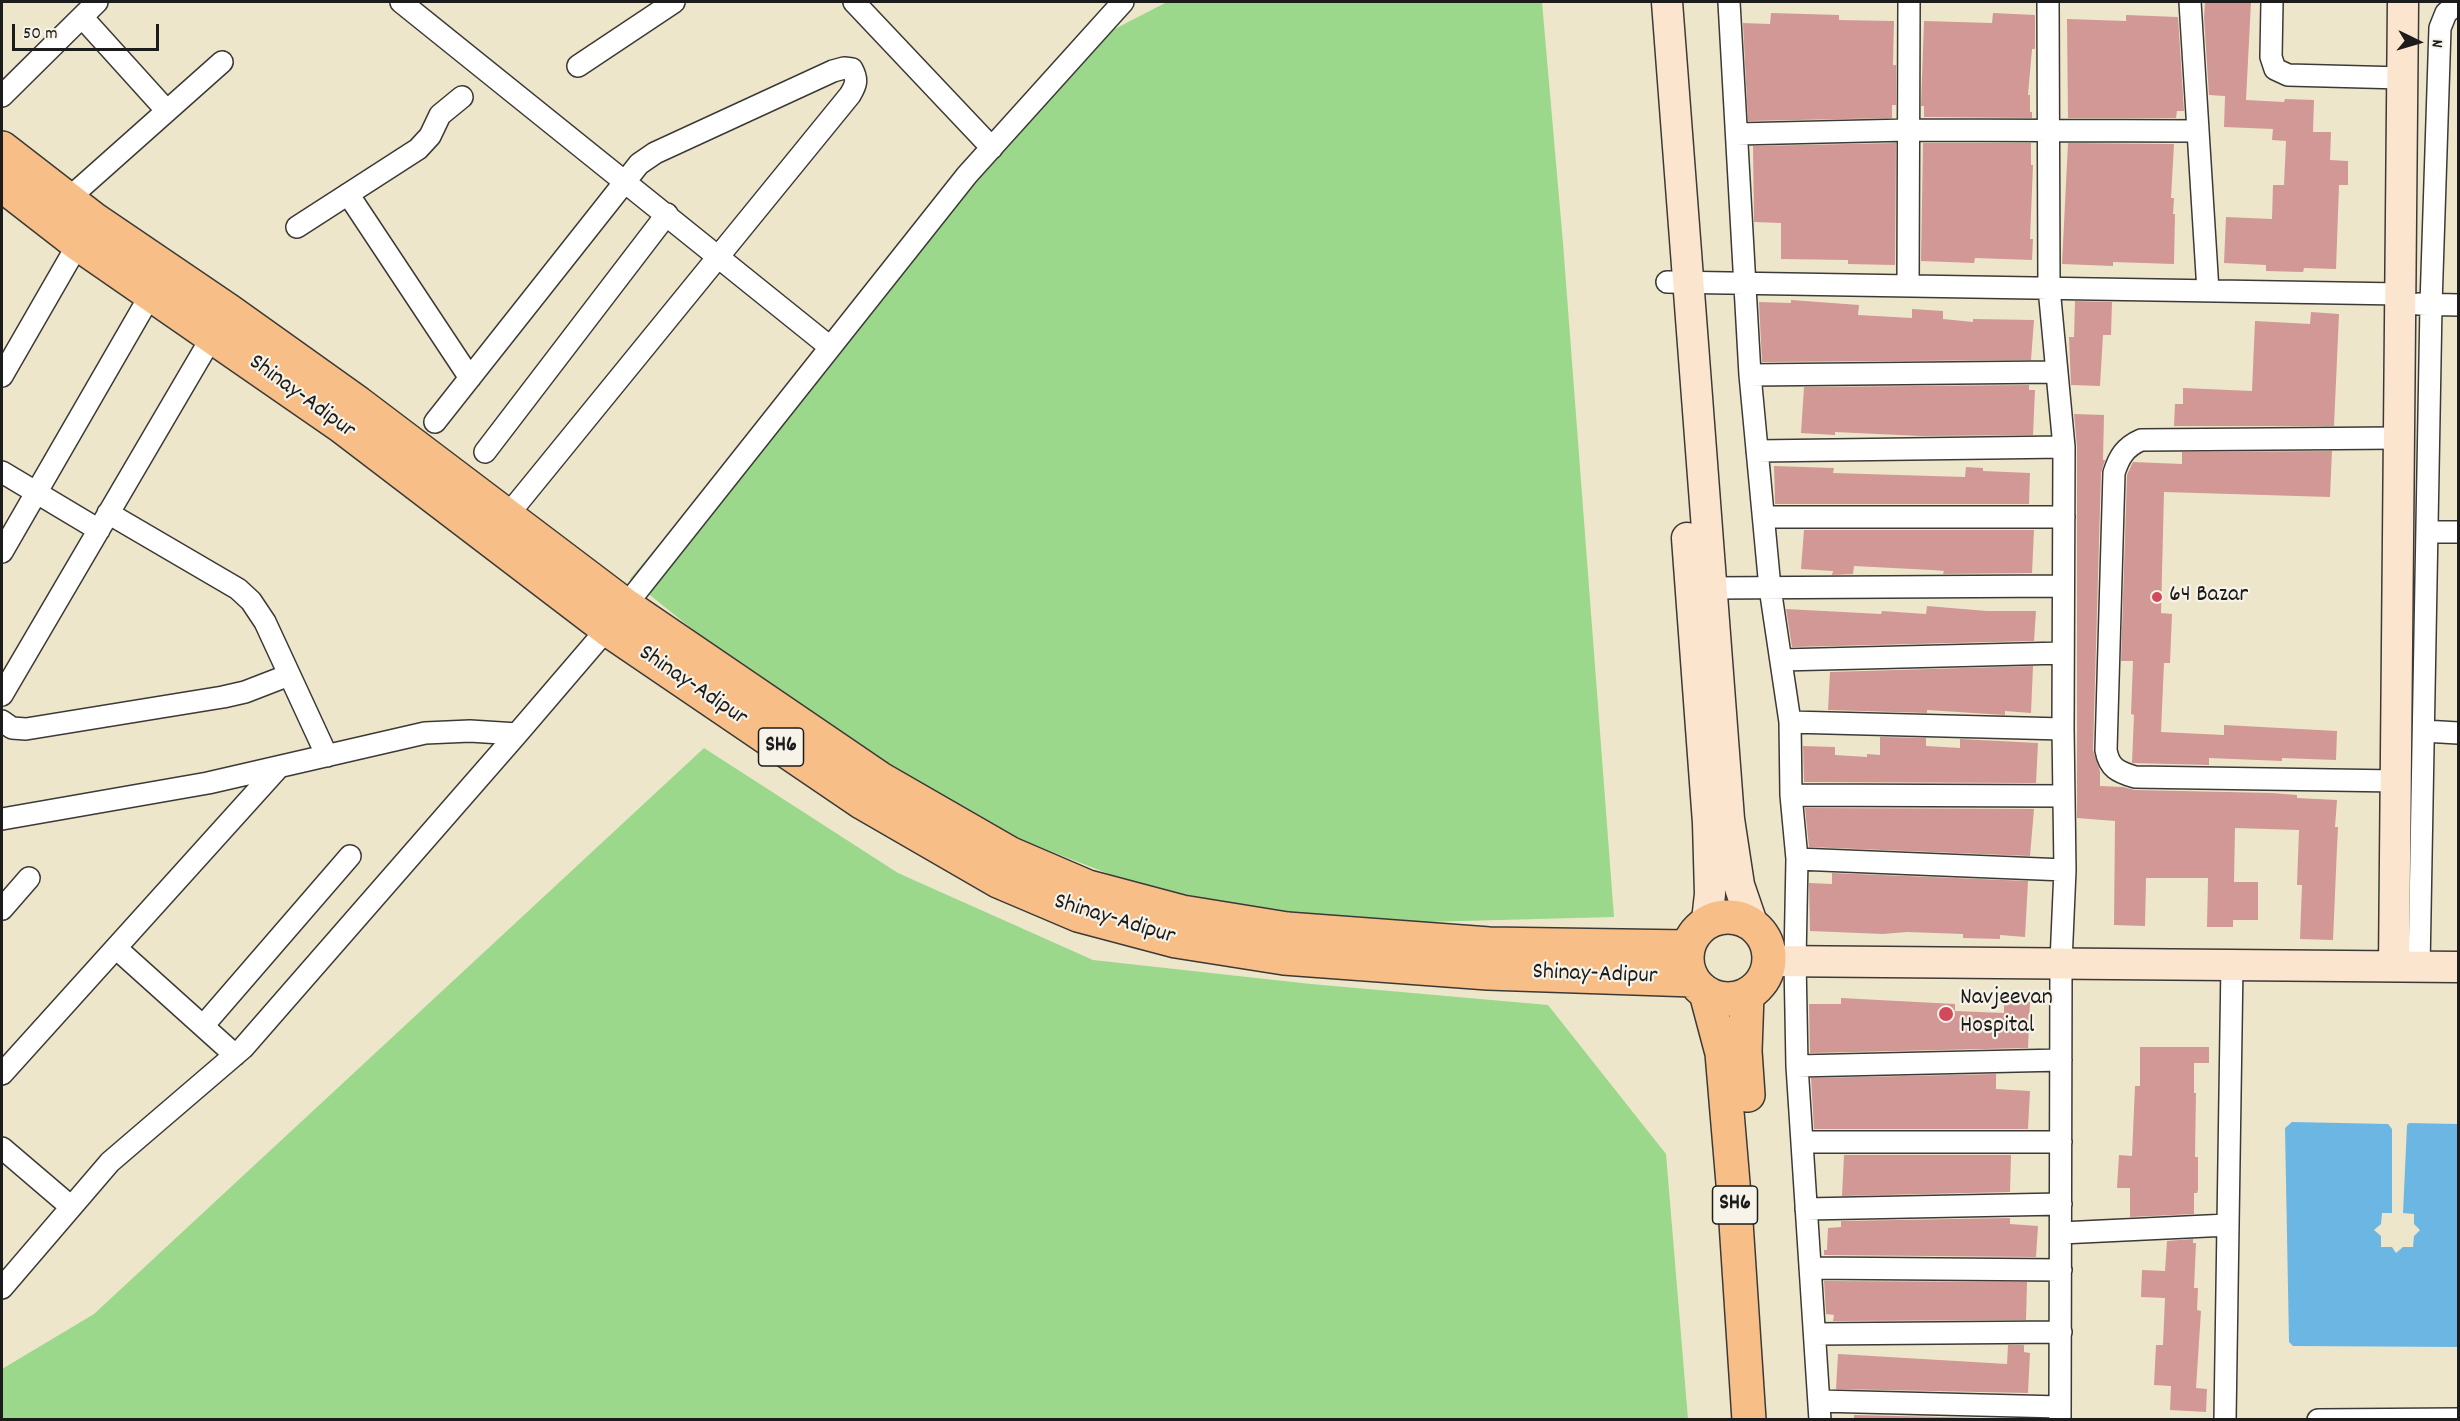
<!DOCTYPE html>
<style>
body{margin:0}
#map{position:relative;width:2460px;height:1421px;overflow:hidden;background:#eee6ca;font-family:Dekko,sans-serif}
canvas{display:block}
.frame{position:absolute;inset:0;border:3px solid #1c1c1c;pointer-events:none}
.north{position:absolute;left:2388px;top:12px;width:60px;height:60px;-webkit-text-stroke:4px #f7f3e8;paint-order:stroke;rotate:95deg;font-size:16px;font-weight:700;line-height:24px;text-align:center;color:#1c1c1c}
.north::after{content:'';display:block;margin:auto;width:21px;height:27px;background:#1c1c1c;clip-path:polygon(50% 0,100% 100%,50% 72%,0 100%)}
.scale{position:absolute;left:12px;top:24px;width:147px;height:27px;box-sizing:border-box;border:3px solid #1c1c1c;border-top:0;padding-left:8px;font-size:18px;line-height:21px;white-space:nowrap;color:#1c1c1c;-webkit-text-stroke:4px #f7f3e8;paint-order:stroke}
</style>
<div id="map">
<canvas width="2460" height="1421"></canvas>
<div class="frame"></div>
<div class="north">N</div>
<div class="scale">50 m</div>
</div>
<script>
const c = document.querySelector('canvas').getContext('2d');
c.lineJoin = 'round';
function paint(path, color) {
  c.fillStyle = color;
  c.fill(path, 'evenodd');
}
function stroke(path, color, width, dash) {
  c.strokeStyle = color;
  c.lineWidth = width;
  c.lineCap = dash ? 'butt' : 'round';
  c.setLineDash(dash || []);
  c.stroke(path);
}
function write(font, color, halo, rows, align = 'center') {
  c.font = font + ' Dekko,sans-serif';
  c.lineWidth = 4.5;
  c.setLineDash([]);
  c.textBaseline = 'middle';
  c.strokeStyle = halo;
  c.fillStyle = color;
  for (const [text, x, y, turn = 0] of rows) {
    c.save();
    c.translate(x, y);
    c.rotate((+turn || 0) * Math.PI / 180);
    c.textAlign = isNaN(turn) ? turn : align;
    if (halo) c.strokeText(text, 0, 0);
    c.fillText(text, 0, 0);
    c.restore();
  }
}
paint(new Path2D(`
 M1167,2H1542L1563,243L1614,917L1386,923L1270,912L1135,884L980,824L821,733L630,579L1072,51Z
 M704,748L898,873L1093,960L1311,984L1548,1005L1666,1154L1688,1419H2V1369L94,1314Z`), '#9cd88c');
paint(new Path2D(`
 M2292,1122L2388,1124L2392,1129V1213H2382L2381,1224L2374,1230L2381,1236V1247H2392L2396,1253L2403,1247H2413L2414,1236L2420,1230L2414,1224V1214L2403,1213L2407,1125L2409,1123L2458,1124V1347L2293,1346L2289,1342L2285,1128Z`), '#6cb6e4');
paint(new Path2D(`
 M2205,2H2251L2246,100L2284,102L2285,99L2314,100L2313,132H2331L2330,160L2348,161V185H2339L2336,269L2304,268L2303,272L2266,271V265L2224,263L2226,217L2272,219L2273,185H2284L2286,141L2272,140L2273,129L2224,127L2225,96L2209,95L2204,18Z
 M1771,13L1839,15V20L1894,21L1893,65H1896V105H1892V118L1748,121L1743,23L1770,24Z
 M1993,13L2035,15V49H2032L2028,95H2030V112H2032V118L1924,117V106H1921L1924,21L1992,23Z
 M2126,15L2178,17L2184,111H2177L2176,118H2068L2067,19L2126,21Z
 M1896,143L1895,265L1848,264V260L1781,259V223L1754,222L1753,146Z
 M1923,143H2031V165H2033L2030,239H2033L2032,260L1975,258L1974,263L1921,261Z
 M2068,143L2174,144L2171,198H2174L2173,214H2175L2174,264L2113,262V266L2062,264Z
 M1791,300L1859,305L1858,315L1912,318V309L1943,311V319L1973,322V319L2034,320L2031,360L1762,362L1759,302L1791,303Z
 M2075,301L2112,302L2111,335H2103L2100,386L2071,385L2069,337H2074Z
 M2311,312L2339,314L2334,426H2174L2175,404H2183V388L2252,391L2255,321L2310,324Z
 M2029,385V390H2035L2033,435L1920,436L1835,432V435L1801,433L1804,387Z
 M2074,414L2104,415L2103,460H2105L2101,473L2093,750L2100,771V786L2123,787L2135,790L2272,793L2297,795V798L2337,800L2335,827H2338L2337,847L2333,940L2300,939L2302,885H2297L2299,830L2235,828L2234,882H2258V920H2233V927H2207L2208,878H2146L2145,926L2114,925L2115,821L2077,818V447Z
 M2332,451L2330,497L2164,492L2161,613L2172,614L2170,663H2164L2161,732L2224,735V725L2337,731L2336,760L2282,758V761L2209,758V765L2132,763L2134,715L2131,714L2133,661H2121L2127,475L2132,464L2133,462L2182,464V452Z
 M1774,466L1834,468L1833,473L1965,477L1966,467L1983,468V471L2030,473L2029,504H1775Z
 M1804,530H2034L2032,573L1943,574L1944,571L1932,570L1854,566L1853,574L1832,575L1833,571L1801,569Z
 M1927,606L1987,611H2036L2034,641L1792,647L1786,609L1881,614L1882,611L1926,614Z
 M2033,666L2031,713L2005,711V715L1927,710V713L1828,710L1830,672Z
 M1880,737L1926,738V746L1960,748V739L2038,743L2036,783L1804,782L1803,746L1835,747V755L1867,757V754L1880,755Z
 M1805,808L2034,809L2030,856L1809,847Z
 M1832,873L2028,881L2025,937L2000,935V939L1963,938V934L1907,932L1883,934L1810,931L1809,883L1832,884Z
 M1841,998L1955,1004V1011L2004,1013V1001L2030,1002L2028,1048L1810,1053L1809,1004H1841Z
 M2140,1047H2209V1063H2194V1093H2196L2195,1157H2198V1190L2197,1193H2194V1214L2130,1217V1188H2117L2119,1155L2132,1156L2135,1086H2140Z
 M1996,1074V1089L2030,1091L2028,1129H1814L1811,1078Z
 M1844,1155H2011L2010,1192L1842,1196Z
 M2010,1218V1224L2038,1226L2036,1257L1824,1255V1250H1827L1828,1228L1841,1227V1221Z
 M2193,1239V1243H2196L2194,1288H2198L2197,1310L2201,1311L2196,1388L2207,1389L2206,1412L2170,1410L2171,1386L2154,1385L2156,1345H2163L2165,1298L2141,1297L2142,1270L2165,1271L2167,1241Z
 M1824,1281L2027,1282L2026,1320L1833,1321L1834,1315L1826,1314Z
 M2008,1345H2024V1352L2030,1353L2028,1393L1836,1389L1838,1354L2007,1364Z
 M1854,1415L2026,1419H1854Z`), '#d19896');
const street = new Path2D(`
 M401,2L830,347
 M854,2L992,148
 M1729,2L1750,375L1770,588L1790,722L1791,795L1797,859L1795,960L1797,1066L1820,1420
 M2048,2L2049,288L2064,447L2063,729L2065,870L2061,962L2060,1420
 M2190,2L2208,291
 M2272,2L2271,57L2275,69L2288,75L2402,78
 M82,17L167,111
 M578,66L674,2
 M2,96L97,2
 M1737,134L1908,130L2198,131
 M348,194L470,378
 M68,199L222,62
 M297,227L418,149L430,136L440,115L462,97
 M1667,282L2400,294
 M1908,286L1909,2
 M2418,304L2458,305
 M1750,375L2057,372
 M2,376L78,244
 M435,422L639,164L655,153L833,71L844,68L852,69C858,80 856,85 850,95L507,516
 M1757,451L2064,447
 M485,452L667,214
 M2,472L99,530
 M108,513L238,589L251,601L265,622L327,756
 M1765,517H2064
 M2428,532H2458
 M2,552L151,294
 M1711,588L2063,586
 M1781,660L2063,653
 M2,695L213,335
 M2,721L12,728L26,729L223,697L245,692L289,675
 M1790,722L2063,729
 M2424,731L2458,733
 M2397,781L2135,777C2118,772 2109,768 2106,750L2114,473C2119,457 2125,447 2141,440L2399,438
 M1791,795L2064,796
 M2,819L208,783L425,733L470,731L517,734
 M1797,859L2065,870
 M2,909L29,878
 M116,948L235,1055
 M2419,967L2431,305L2440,28L2446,13L2458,3
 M203,1026L350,856
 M1797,1066L2061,1060
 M2,1074L279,767
 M1802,1142H2061
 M2,1148L70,1206
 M1806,1209L2061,1204
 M2061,1233L2228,1225
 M1810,1268L2061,1270
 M2,1288L110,1162L243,1048L517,734L607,629L967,175L1123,2
 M1815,1334L2061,1332
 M1819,1401L2060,1407
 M2225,1420L2232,964
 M2318,1420L2458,1419`);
const secondary = new Path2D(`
 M1667,2L1729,819L1739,885L1752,923
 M1687,538L1708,823L1710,894L1707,921
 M1770,961L2458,967
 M2394,966L2403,2`);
const primary = new Path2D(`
 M2,148L95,220L229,311L358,403L625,605L879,778L1011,854L1088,887L1182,912L1287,929L1489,944L1688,947
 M2,185L78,244L341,426L607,629L863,803L998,881L1078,915L1176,941L1284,958L1488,973L1693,980
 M1687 958a41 41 0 1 1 82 0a41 41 0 1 1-82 0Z
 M1706,993L1722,1053L1735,1207L1749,1420
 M1747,995L1745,1051L1748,1095`);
stroke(street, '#3c3a36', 24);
stroke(secondary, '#3c3a36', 33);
stroke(primary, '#3c3a36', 36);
stroke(street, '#fff', 21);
stroke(secondary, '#fce5cf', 30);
stroke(primary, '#f7be88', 33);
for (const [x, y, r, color] of [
 [2157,597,6,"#d1495b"],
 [1946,1014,8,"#d1495b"]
]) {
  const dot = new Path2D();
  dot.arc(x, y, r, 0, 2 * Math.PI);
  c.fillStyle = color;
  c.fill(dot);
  stroke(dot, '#f7f3e8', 2);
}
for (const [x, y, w] of [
 [781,747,45],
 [1735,1205,45]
]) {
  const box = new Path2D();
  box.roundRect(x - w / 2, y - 19, w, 38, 4.5);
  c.fillStyle = '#f7f3e8';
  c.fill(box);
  stroke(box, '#1c1c1c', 1.5);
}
write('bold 22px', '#1c1c1c', null, [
 ["SH6",781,747],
 ["SH6",1735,1205]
]);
write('24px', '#1c1c1c', '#f7f3e8', [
 ["Shinay-Adipur",301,398,36],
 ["Shinay-Adipur",692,687,34],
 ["Shinay-Adipur",1114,921,17],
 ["Shinay-Adipur",1595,976,2]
]);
write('24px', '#1c1c1c', '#f7f3e8', [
 ["64 Bazar",2169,597],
 ["Navjeevan",1960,1000],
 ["Hospital",1960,1028]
], 'left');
</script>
